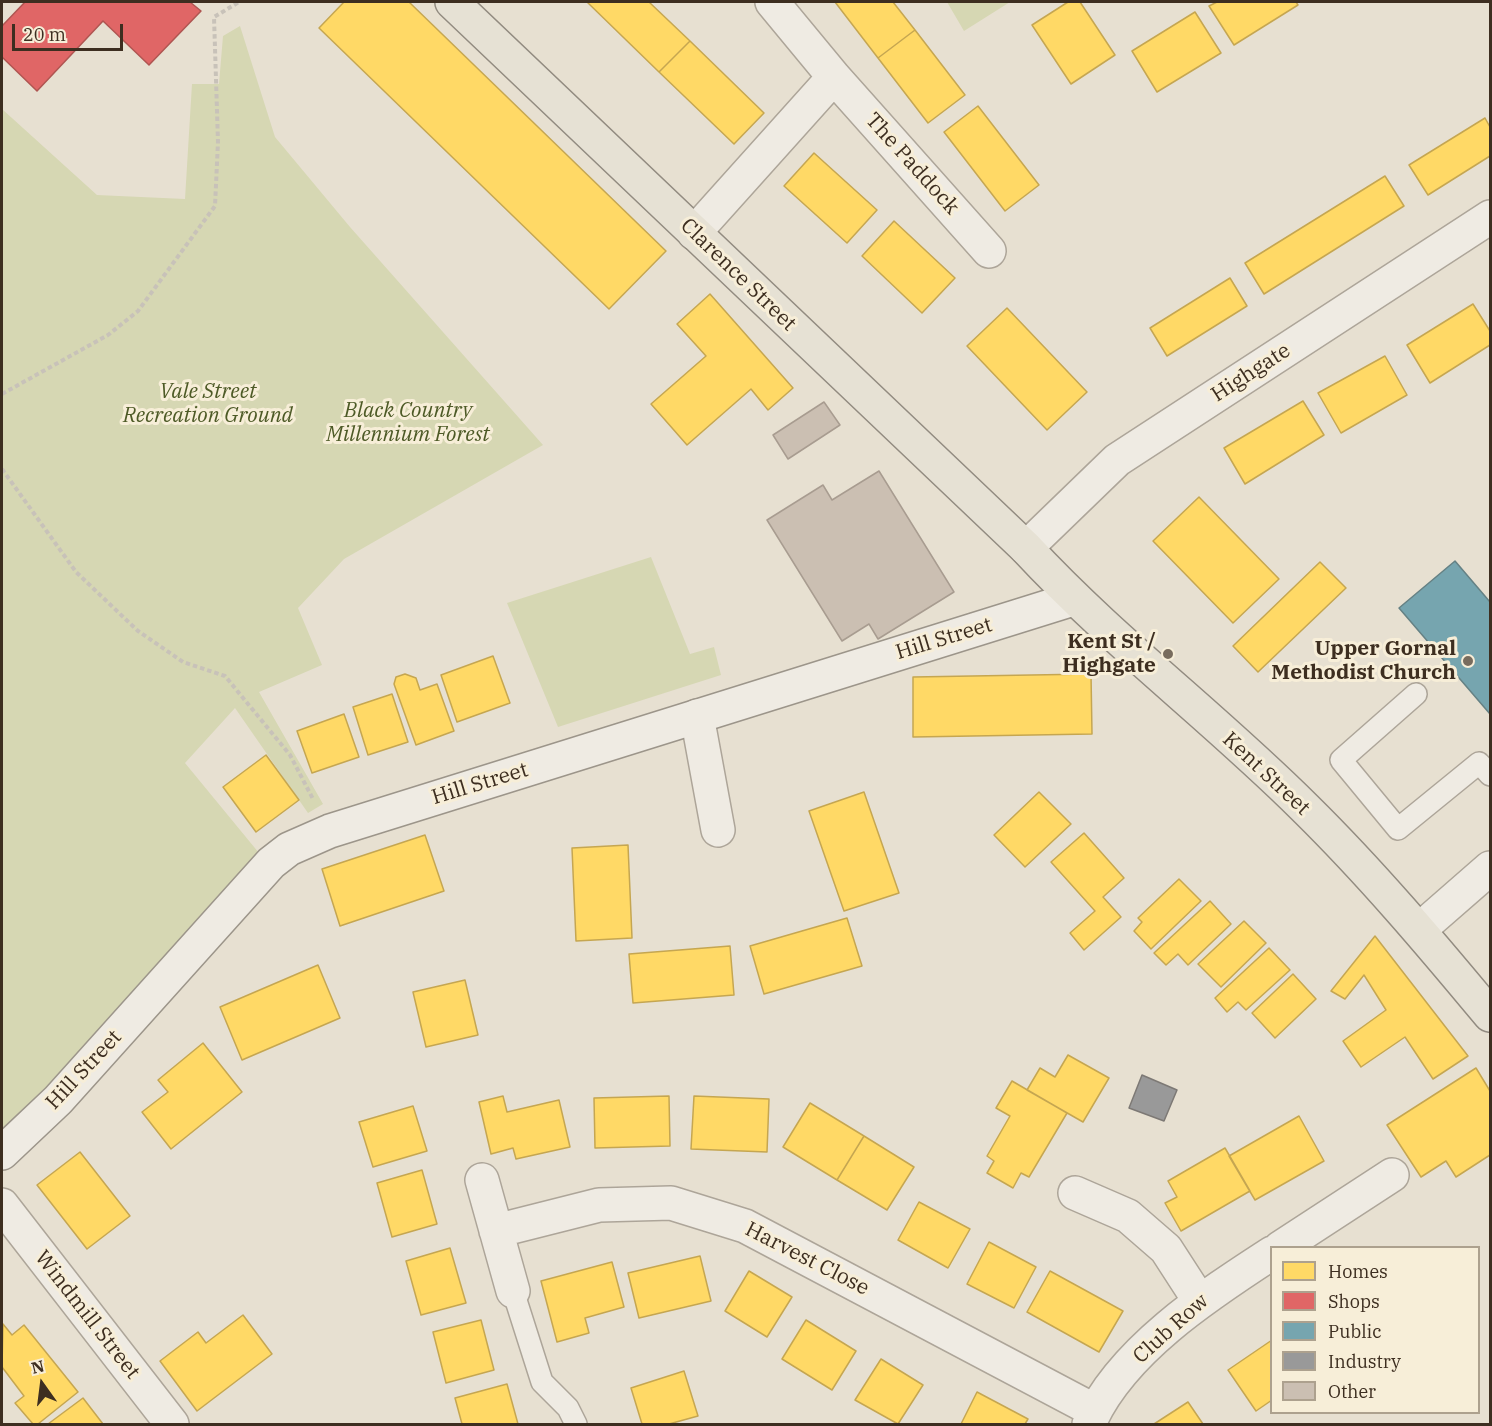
<!DOCTYPE html>
<style>
body{margin:0}
#map{position:relative;width:1492px;height:1426px;overflow:hidden;background:#e7e0d1;font-family:"IBM Plex Serif",serif}
canvas{display:block}
.frame{position:absolute;inset:0;border:3px solid #3d2e20;pointer-events:none}
.legend{position:absolute;left:1270px;top:1246px;width:210px;height:168px;box-sizing:border-box;background:#f7eed8;border:2px solid #ada18e;margin:0;padding:8px 10px;list-style:none;font-size:18px;color:#3d2e20}
.legend li{display:flex;align-items:center;gap:12px;height:30px}
.legend b{width:30px;border:2px solid #ada18e}
.north{position:absolute;left:12px;top:1354px;width:60px;height:60px;-webkit-text-stroke:4px #f7eed8;paint-order:stroke;rotate:346deg;font-size:16px;font-weight:700;line-height:24px;text-align:center;color:#3d2e20}
.north::after{content:'';display:block;margin:auto;width:21px;height:27px;background:#3d2e20;clip-path:polygon(50% 0,100% 100%,50% 72%,0 100%)}
.scale{position:absolute;left:12px;top:24px;width:111px;height:27px;box-sizing:border-box;border:3px solid #3d2e20;border-top:0;padding-left:8px;font-size:18px;line-height:21px;white-space:nowrap;color:#3d2e20;-webkit-text-stroke:4px #f7eed8;paint-order:stroke}
</style>
<div id="map">
<canvas width="1492" height="1426"></canvas>
<div class="frame"></div>
<ul class="legend">
<li><b style="height:16px;background:#ffd966"></b>Homes</li>
<li><b style="height:16px;background:#e06666"></b>Shops</li>
<li><b style="height:16px;background:#76a5af"></b>Public</li>
<li><b style="height:16px;background:#999"></b>Industry</li>
<li><b style="height:16px;background:#cbbfb2"></b>Other</li>
</ul>
<div class="north">N</div>
<div class="scale">20 m</div>
</div>
<script>
const c = document.querySelector('canvas').getContext('2d');
c.lineJoin = 'round';
function paint(path, color) {
  c.fillStyle = color;
  c.fill(path, 'evenodd');
}
function stroke(path, color, width, dash) {
  c.strokeStyle = color;
  c.lineWidth = width;
  c.lineCap = dash ? 'butt' : 'round';
  c.setLineDash(dash || []);
  c.stroke(path);
}
function write(font, color, halo, rows, align = 'center') {
  c.font = font + ' "IBM Plex Serif",serif';
  c.lineWidth = 6;
  c.setLineDash([]);
  c.textBaseline = 'middle';
  c.strokeStyle = halo;
  c.fillStyle = color;
  for (const [text, x, y, turn = 0] of rows) {
    c.save();
    c.translate(x, y);
    c.rotate((+turn || 0) * Math.PI / 180);
    c.textAlign = isNaN(turn) ? turn : align;
    if (halo) c.strokeText(text, 0, 0);
    c.fillText(text, 0, 0);
    c.restore();
  }
}
paint(new Path2D(`
 M947,2H1010L964,31Z
 M240,26L275,137L350,227L543,445L344,559L298,608L322,665L259,692L323,804L308,813L235,708L185,763L259,853L2,1140V109L97,195L185,199L192,84H219L223,36Z
 M651,557L690,654L714,647L721,675L558,727L507,603Z`), '#d6d7b3');
const homes = new Path2D(`
 M344,2H409L666,251L609,309L319,28Z
 M587,2H649L690,41L659,72Z
 M835,2H893L915,30L878,58Z
 M1068,2H1080L1115,55L1071,84L1032,25Z
 M1217,2H1296L1298,5L1234,45L1209,6Z
 M1195,12L1221,53L1157,92L1132,51Z
 M915,30L965,95L928,123L878,58Z
 M690,41L764,113L734,144L659,72Z
 M978,106L1039,185L1005,211L944,132Z
 M1485,118L1490,127V156L1428,195L1409,165Z
 M814,153L877,210L847,243L784,186Z
 M1385,176L1404,206L1264,294L1245,263Z
 M894,221L955,278L922,313L862,256Z
 M1230,278L1247,306L1167,356L1150,328Z
 M710,294L793,388L768,410L751,389L687,445L651,404L706,356L677,324Z
 M1473,304L1490,331V345L1430,383L1407,345Z
 M1007,308L1087,392L1047,430L967,346Z
 M1385,356L1407,395L1341,433L1318,393Z
 M1303,401L1324,435L1245,484L1224,448Z
 M1199,497L1279,579L1233,623L1153,541Z
 M1320,562L1346,588L1258,672L1233,646Z
 M493,656L510,703L457,722L441,675Z
 M405,674L416,678L420,690L437,684L454,731L416,745L394,684L396,677Z
 M1091,674L1092,734L913,737V677Z
 M392,694L408,742L368,755L353,707Z
 M344,714L359,757L312,773L297,731Z
 M266,755L299,800L256,832L223,787Z
 M864,792L899,893L844,911L809,811Z
 M1039,792L1071,824L1025,867L994,835Z
 M1084,833L1124,878L1103,897L1121,917L1084,950L1070,933L1095,911L1051,862Z
 M425,835L444,891L340,926L322,869Z
 M628,845L632,938L576,941L572,848Z
 M1179,879L1201,901L1151,949L1134,931L1142,922L1138,918Z
 M1210,901L1231,924L1188,965L1178,954L1166,965L1154,953Z
 M847,918L862,966L764,994L750,946Z
 M1244,921L1266,943L1221,987L1198,964Z
 M1375,936L1468,1056L1433,1079L1405,1037L1361,1067L1343,1041L1386,1010L1364,975L1345,999L1331,991Z
 M730,946L734,995L633,1003L629,954Z
 M1269,948L1290,970L1246,1010L1238,1002L1227,1012L1215,998Z
 M318,965L340,1018L242,1060L220,1007Z
 M1293,974L1316,999L1275,1038L1252,1013Z
 M465,980L478,1035L426,1047L413,992Z
 M203,1043L242,1092L171,1149L142,1112L168,1092L158,1080Z
 M1068,1055L1109,1078L1083,1122L1027,1090L1040,1068L1055,1077Z
 M1476,1068L1490,1091V1155L1456,1177L1446,1161L1421,1177L1387,1125Z
 M1012,1081L1067,1113L1029,1177L1021,1173L1013,1188L987,1173L994,1161L987,1156L1010,1116L996,1108Z
 M503,1096L507,1112L559,1100L570,1147L516,1159L513,1148L491,1154L479,1102Z
 M669,1096L670,1146L595,1148L594,1098Z
 M694,1096L769,1099L767,1152L691,1149Z
 M810,1103L864,1136L837,1180L783,1147Z
 M413,1106L427,1151L373,1167L359,1122Z
 M1299,1116L1324,1161L1255,1200L1229,1156Z
 M864,1136L914,1167L887,1210L837,1180Z
 M1225,1148L1250,1191L1181,1231L1165,1203L1177,1197L1168,1181Z
 M80,1152L130,1216L87,1249L37,1185Z
 M422,1170L437,1224L392,1237L377,1183Z
 M919,1202L970,1229L948,1268L898,1240Z
 M989,1242L1036,1267L1014,1308L967,1284Z
 M450,1248L466,1303L421,1315L406,1261Z
 M700,1256L711,1301L639,1318L628,1273Z
 M612,1262L624,1307L585,1318L589,1333L557,1342L541,1281Z
 M749,1271L792,1297L767,1337L725,1311Z
 M1050,1271L1123,1311L1099,1352L1027,1312Z
 M243,1315L272,1354L197,1411L160,1361L198,1332L206,1343Z
 M481,1320L494,1370L446,1383L433,1332Z
 M806,1320L856,1351L832,1390L782,1359Z
 M3,1324L12,1335L24,1325L78,1392L38,1424H33L15,1403L24,1396L2,1367Z
 M1272,1340V1400L1256,1411L1228,1370Z
 M881,1359L923,1385L898,1424L855,1400Z
 M684,1371L698,1416L669,1424H642L631,1388Z
 M507,1384L518,1424H462L455,1398Z
 M977,1392L1028,1419L1025,1424H961Z
 M83,1398L103,1424H48Z
 M1188,1402L1203,1424H1154Z`);
paint(homes, '#ffd966');
stroke(homes, '#c5a651', 1.5);
const shops = new Path2D(`
 M25,2H190L201,11L149,65L103,21L37,91L2,57V26Z`);
paint(shops, '#e06666');
stroke(shops, '#af5551', 1.5);
const public = new Path2D(`
 M1455,561L1490,602V714L1399,608Z`);
paint(public, '#76a5af');
stroke(public, '#658184', 1.5);
const industry = new Path2D(`
 M1142,1075L1177,1090L1164,1121L1129,1108Z`);
paint(industry, '#999');
stroke(industry, '#7d7975', 1.5);
const building = new Path2D(`
 M824,402L840,425L788,459L773,435Z
 M879,471L954,592L878,639L869,624L842,641L767,520L823,485L832,500Z`);
paint(building, '#cbbfb2');
stroke(building, '#a89c90', 1.5);
const lane = new Path2D(`
 M1416,694L1341,760L1398,829L1479,763L1490,775
 M513,1291L542,1382L568,1408L576,1424`);
const street = new Path2D(`
 M772,2L834,77L989,251
 M694,233L834,77
 M1026,548L1117,460L1490,217
 M697,716L718,830
 M1419,930L1490,868
 M482,1180L513,1291
 M1075,1193L1128,1216L1166,1249L1199,1300
 M2,1205L172,1424
 M496,1231L599,1205L671,1203L745,1226L1095,1411
 M1280,1248L1392,1175
 M1089,1424C1120,1352 1207,1295 1272,1253`);
const secondary = new Path2D(`
 M2,1153L58,1100L271,863L289,849L330,831L1073,599`);
const primary = new Path2D(`
 M452,2L1026,548C1113,642 1215,718 1305,808C1371,873 1431,944 1490,1015`);
stroke(lane, '#ada599', 24);
stroke(street, '#ada599', 36);
stroke(secondary, '#9c958a', 36);
stroke(primary, '#928b80', 36);
stroke(new Path2D(`
 M2,394L108,335L138,311L215,206L218,142L214,17L239,2
 M2,469L76,572L138,631L183,662L225,676L290,755L313,799`), '#c8c2b9', 4, [4.5, 3]);
stroke(lane, '#efebe3', 21);
stroke(street, '#efebe3', 33);
stroke(secondary, '#efebe3', 33);
stroke(primary, '#e6e1d4', 33);
for (const [x, y, r, color] of [
 [1168,654,6,"#786c5e"],
 [1468,661,6,"#786c5e"]
]) {
  const dot = new Path2D();
  dot.arc(x, y, r, 0, 2 * Math.PI);
  c.fillStyle = color;
  c.fill(dot);
  stroke(dot, '#f7eed8', 2);
}
write('21px', '#3d2e20', '#f7eed8', [
 ["The Paddock",912,164,48],
 ["Clarence Street",738,275,44],
 ["Highgate",1251,373,-33],
 ["Hill Street",944,639,-17],
 ["Kent Street",1266,774,43],
 ["Hill Street",480,784,-17],
 ["Hill Street",84,1070,-47],
 ["Harvest Close",807,1259,27],
 ["Windmill Street",87,1315,52],
 ["Club Row",1171,1329,-42]
]);
write('italic 21px', '#4d5a26', '#f7eed8', [
 ["Vale Street",208,392],
 ["Recreation Ground",208,416],
 ["Black Country",408,411],
 ["Millennium Forest",408,435]
]);
write('bold 21px', '#3d2e20', '#f7eed8', [
 ["Kent St /",1156,642],
 ["Highgate",1156,666],
 ["Upper Gornal",1456,649],
 ["Methodist Church",1456,673]
], 'right');
</script>
